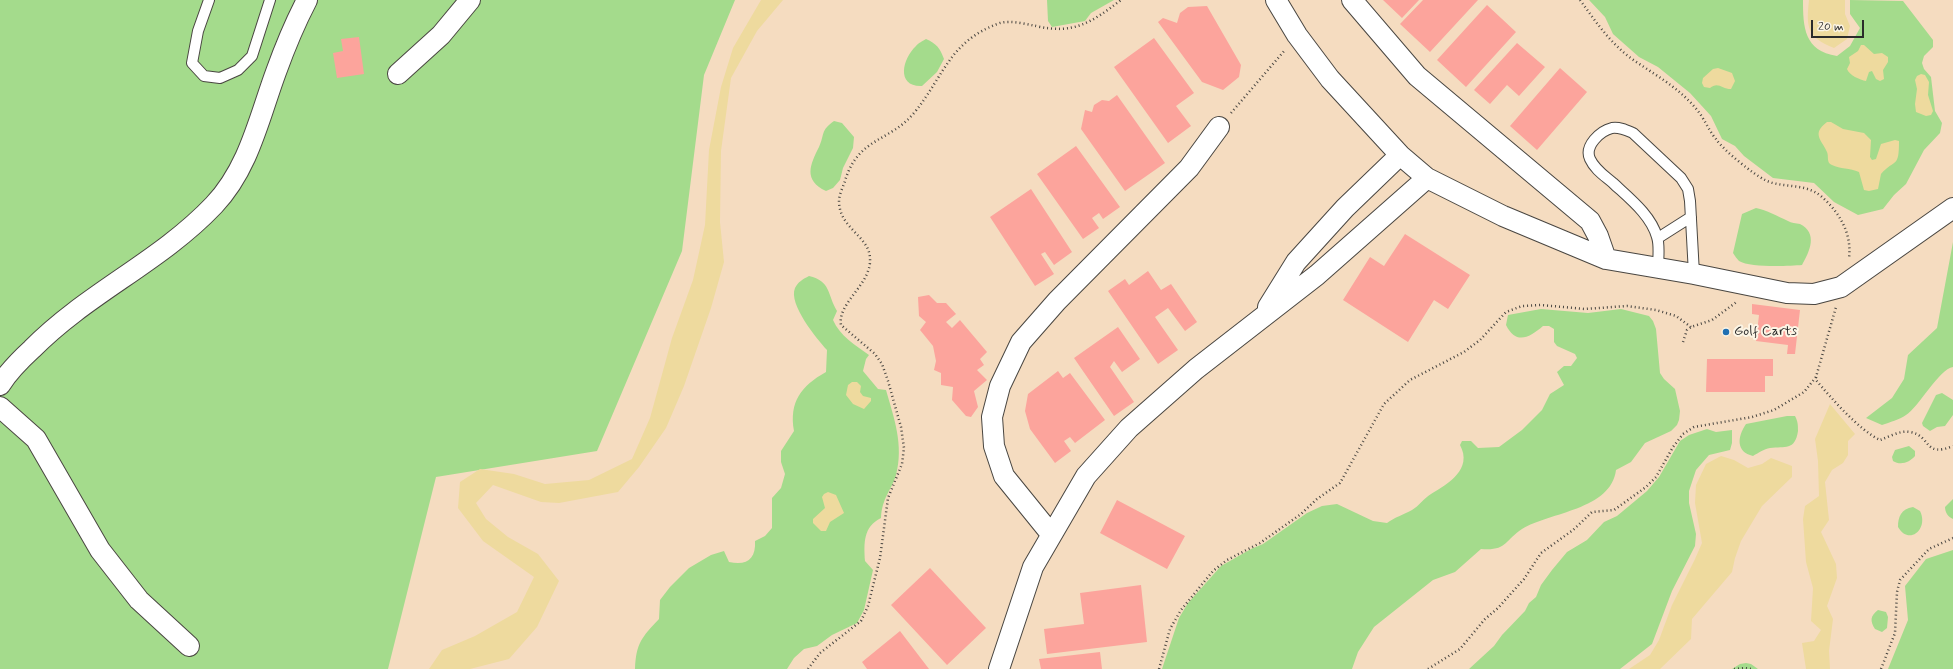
<!DOCTYPE html>
<style>
body{margin:0}
#map{position:relative;width:1953px;height:669px;overflow:hidden;background:#f5dcc0;font-family:Mynerve,sans-serif}
canvas{display:block}
.scale{position:absolute;left:1811px;top:20px;width:53px;height:18px;box-sizing:border-box;border:2px solid #2b2b2b;border-top:0;padding-left:5px;font-size:12px;line-height:14px;white-space:nowrap;color:#2b2b2b;-webkit-text-stroke:3px #fcf5e5;paint-order:stroke}
</style>
<div id="map">
<canvas width="1953" height="669"></canvas>
<div class="scale">20 m</div>
</div>
<script>
const c = document.querySelector('canvas').getContext('2d');
c.lineJoin = 'round';
function paint(path, color) {
  c.fillStyle = color;
  c.fill(path, 'evenodd');
}
function stroke(path, color, width, dash) {
  c.strokeStyle = color;
  c.lineWidth = width;
  c.lineCap = dash ? 'butt' : 'round';
  c.setLineDash(dash || []);
  c.stroke(path);
}
function write(font, color, halo, rows, align = 'center') {
  c.font = font + ' Mynerve,sans-serif';
  c.lineWidth = 4;
  c.setLineDash([]);
  c.textBaseline = 'middle';
  c.strokeStyle = halo;
  c.fillStyle = color;
  for (const [text, x, y, turn = 0] of rows) {
    c.save();
    c.translate(x, y);
    c.rotate((+turn || 0) * Math.PI / 180);
    c.textAlign = isNaN(turn) ? turn : align;
    if (halo) c.strokeText(text, 0, 0);
    c.fillText(text, 0, 0);
    c.restore();
  }
}
paint(new Path2D(`
 M0,0H735L704,75L682,251L597,451L436,477L388,669H0Z
 M1047,0H1114L1091,13L1085,21L1052,27L1048,21Z
 M1589,0H1803C1803,27 1804,51 1837,56L1850,46L1860,28L1850,14V0L1903,1L1933,40V47L1924,56L1922,63L1924,69L1931,77L1935,111L1942,123L1940,133L1924,150L1906,184L1894,195L1883,209L1858,215L1834,202L1814,183L1773,178L1744,156L1735,146L1722,139L1711,116L1690,93L1658,67L1639,57L1613,34L1605,17Z
 M926,39C937,44 940,48 944,59L937,72L922,86C896,87 902,59 916,46C918,43 923,41 926,39Z
 M834,121L842,123L854,137L853,148L843,168L840,180L833,188L826,191C803,180 810,165 819,147C825,134 820,131 834,121Z
 M1756,208C1767,210 1777,216 1788,221C1791,223 1796,223 1800,224C1818,233 1810,251 1802,265C1789,266 1750,268 1739,261C1737,259 1735,256 1733,253L1742,214Z
 M1953,242V367C1939,369 1919,407 1906,415C1899,420 1890,422 1882,425L1866,418L1892,398L1904,379L1908,355L1937,328Z
 M809,276C831,281 827,294 837,311L833,320C840,336 855,345 869,355L866,359L863,371L878,389L886,390C894,418 904,445 896,475C891,491 882,498 881,518C863,527 864,543 865,561L873,570L864,610L857,623L832,635L817,646L804,649L794,658L787,669H635C636,643 642,637 659,619L660,600L670,587L689,568L711,555L724,551L729,562C747,566 756,559 755,541L765,536L772,528V498L781,488L785,474L781,462V451L794,431C789,402 801,386 826,372L827,350C817,339 788,304 795,288C798,282 803,279 809,276Z
 M1541,309L1588,313L1621,309L1649,316L1653,321L1656,329L1660,373L1664,379L1675,389L1680,411L1679,420L1677,425L1671,431L1645,443L1631,462L1616,470C1611,510 1550,512 1522,529C1504,541 1507,551 1481,549L1455,572L1433,580L1374,627L1358,652L1352,669H1162L1179,618L1188,603L1221,566L1251,549L1263,544L1307,513L1322,506L1337,504L1373,521L1387,523C1395,517 1403,515 1412,510C1419,506 1424,498 1431,494C1448,484 1473,469 1460,445L1462,441H1471L1478,448L1499,447L1522,430L1542,410L1550,394L1564,385L1557,372L1564,366H1571L1577,358L1575,354L1557,346L1554,342V329L1549,326H1543C1529,338 1516,345 1506,325L1508,315Z
 M1942,393L1953,400V415L1945,426L1937,427L1930,431L1923,426L1922,423L1936,395Z
 M1787,416H1795C1798,422 1798,425 1798,431C1795,451 1785,446 1770,448C1764,449 1758,453 1753,456C1736,452 1737,437 1746,424Z
 M1707,429L1716,432L1732,430V443L1730,450L1709,455L1696,470L1689,491V503L1696,534L1695,546L1672,591L1652,644L1620,669H1469L1494,646L1502,635L1525,611L1529,603L1536,597L1541,585L1552,570L1567,552L1587,540L1604,522L1617,516L1647,491L1659,477L1680,441L1689,435Z
 M1909,446L1915,451V456C1910,462 1901,466 1893,461L1892,457L1895,450Z
 M1953,499V519C1948,517 1945,512 1945,507Z
 M1913,507L1920,511C1929,529 1909,546 1898,527C1898,517 1901,509 1913,507Z
 M1953,550V669H1888L1908,620L1905,586L1926,559Z
 M1878,610L1886,612L1888,617L1887,628L1882,632L1875,629C1870,621 1870,616 1878,610Z
 M1746,663L1751,664L1758,669H1732L1740,664Z`), '#a4db8c');
paint(new Path2D(`
 M761,0H783L757,31L731,78L721,151L720,222L724,262L711,308L684,386L666,428L639,467L618,492L559,503L541,502L493,485L476,503L486,519L508,537L538,554L559,581L537,627L509,659L470,669H429L442,650L475,636L517,612L534,577L483,541L458,508L460,482L480,469L514,474L545,484L589,480L632,459L650,418L672,338L693,280L705,225L709,150L721,87L733,48Z
 M1809,0H1845V14L1850,26L1847,39L1834,48C1807,37 1806,28 1809,0Z
 M1861,45H1864L1874,54L1882,53L1888,57V62L1883,70L1884,79L1880,81L1876,79L1872,71L1869,72L1866,81C1860,80 1849,75 1847,69L1850,63L1849,57L1858,51Z
 M1718,68L1732,73L1735,81L1731,89C1722,89 1718,81 1710,88L1704,87L1702,83L1703,78L1713,69Z
 M1921,74L1925,75L1929,82L1928,95L1933,111L1931,115L1926,116L1916,112L1915,104L1917,89L1915,80L1917,76Z
 M1827,122H1831L1843,129L1864,133L1871,140L1870,157L1872,160L1876,159L1881,144L1895,140L1899,141C1899,169 1895,158 1881,174L1878,189L1869,191L1864,190L1859,172C1850,168 1840,169 1832,165C1826,163 1829,156 1827,152C1822,140 1811,134 1827,122Z
 M852,382H857L861,386L860,392L863,396L871,398V401L864,409L853,404L846,395L848,385Z
 M1830,404L1855,434L1848,441V455L1843,463L1832,470L1825,482L1829,520L1821,532L1836,564L1837,578L1827,606L1833,619L1829,651L1830,669H1806L1802,643L1814,641L1821,630L1811,621L1813,588L1806,562L1803,519L1805,506L1819,496L1818,461L1815,439Z
 M1721,456L1734,460L1748,468L1762,464L1771,458L1792,466V477L1762,506L1741,541L1735,558L1732,572L1692,619L1691,639L1660,669H1629L1650,655L1659,640L1672,605L1695,559L1702,543L1695,503L1696,485L1706,464Z
 M828,492L836,495L844,513L830,522L826,531H821L813,523V519L825,508L822,497L824,494Z`), '#eeda9e');
paint(new Path2D(`
 M1383,0H1419L1402,18Z
 M1423,0H1478L1430,52L1400,24Z
 M1487,5L1516,32L1466,87L1437,60Z
 M1207,6L1241,65L1239,77L1223,90L1202,82L1158,22L1163,18L1177,23L1180,13L1188,7Z
 M359,37L364,74L337,78L333,53L343,51L341,39Z
 M1154,38L1194,93L1176,106L1191,126L1168,143L1114,67Z
 M1517,43L1545,67L1519,96L1507,85L1490,104L1474,90Z
 M1560,68L1587,92L1537,150L1510,126Z
 M1117,95L1165,163L1125,191L1081,129L1085,110L1092,112L1094,105L1102,100L1109,101Z
 M1076,146L1120,207L1103,219L1099,213L1092,218L1099,228L1083,239L1037,174Z
 M1031,189L1072,252L1054,265L1045,252L1041,254L1054,274L1035,286L990,217Z
 M1405,234L1470,275L1448,309L1434,300L1408,342L1343,300L1370,257L1384,266Z
 M1148,271L1161,290L1171,284L1197,322L1185,331L1168,308L1155,317L1178,350L1158,364L1108,291L1125,279L1129,285Z
 M929,295L937,303H946L956,314L946,322L952,328L960,320L987,352L980,359L984,365L977,370L987,380L974,391L978,407L971,417L966,416L952,400L953,387L941,385V373L934,370L936,361L933,346L920,330L926,322L919,316L918,297Z
 M1752,304L1800,310L1795,354H1787L1788,345L1756,341L1759,315L1752,314Z
 M1118,327L1140,359L1122,372L1114,361L1110,367L1134,402L1114,416L1074,358Z
 M1707,359H1773V376H1765V392H1706Z
 M1058,371L1063,378L1070,373L1105,420L1075,443L1070,437L1064,441L1071,451L1055,463L1030,429L1025,411L1028,394Z
 M1117,500L1185,536L1167,569L1100,533Z
 M930,568L986,628L947,665L891,605Z
 M1141,585L1147,642L1047,654L1044,629L1084,624L1080,593Z
 M900,631L929,669H867L862,662Z
 M1100,652L1102,669H1041L1039,659Z`), '#fca49c');
const lane = new Path2D(`
 M209,0L198,31L192,63L204,76L220,78L238,70L252,56L270,0
 M1658,238L1691,217
 M1658,268C1658,258 1660,246 1657,237C1651,215 1629,198 1613,183C1605,176 1595,170 1590,159C1584,146 1600,131 1612,128C1620,127 1626,130 1633,133L1681,178L1688,189L1690,201L1694,274`);
const street = new Path2D(`
 M1276,0L1297,35L1330,79L1400,155L1427,178L1503,216L1606,259L1694,274L1787,293L1814,294L1841,287L1953,208
 M1352,0L1417,76L1590,221L1598,236L1606,259
 M398,74L441,35L470,0
 M1268,307L1296,262L1345,208L1400,155
 M0,385C9,371 20,360 32,349C87,293 160,262 214,205C249,168 259,118 276,72C285,47 295,23 307,0
 M0,407L36,439L100,550L139,600L189,646
 M1051,534L1004,476L994,446L992,417L1000,386L1021,342L1057,301L1189,168L1219,127
 M999,669L1033,567L1086,476L1129,428L1196,369L1317,275L1427,178`);
stroke(lane, '#494641', 12);
stroke(street, '#494641', 22);
stroke(new Path2D(`
 M1580,0C1596,22 1610,43 1632,59C1655,75 1680,88 1698,111C1705,120 1709,131 1716,139C1723,150 1753,174 1765,180C1783,189 1805,182 1822,197C1840,213 1852,234 1849,258
 M1231,113L1285,50
 M1683,342L1687,330L1691,327L1712,320L1738,301
 M1816,377V380C1831,398 1859,430 1880,440C1889,437 1900,430 1910,432C1932,436 1923,458 1953,446
 M808,669L820,653L861,621L868,606L880,558L888,498L902,464L904,448L901,427L888,381L882,364L875,354L841,325C837,303 872,284 870,258C869,236 839,228 839,201C839,195 843,187 845,181C858,137 890,142 914,113C945,75 949,41 1000,23C1011,20 1025,24 1036,26C1074,35 1092,22 1121,0
 M1159,669L1170,629L1181,610L1213,571L1227,560L1260,543L1301,514L1317,499L1340,483L1384,404L1410,380L1464,352L1480,340L1506,312L1522,306L1541,305L1585,309L1627,306L1656,310L1676,316L1691,327
 M1428,669L1460,649L1485,619L1498,608L1524,579L1541,553L1573,530L1592,512L1614,510L1646,487L1656,477L1673,447L1683,434L1694,427L1752,417L1774,410L1804,392L1816,377L1836,307
 M1734,669L1745,668L1751,669
 M1881,669L1895,633L1897,592L1900,580L1929,549L1953,538`), '#494641', 2.5, [1, 3]);
stroke(lane, '#fff', 10);
stroke(street, '#fff', 20);
for (const [x, y, r, color] of [
 [1726,332,4,"#1f6fb2"]
]) {
  const dot = new Path2D();
  dot.arc(x, y, r, 0, 2 * Math.PI);
  c.fillStyle = color;
  c.fill(dot);
  stroke(dot, '#fcf5e5', 1.5);
}
write('14px', '#2b2b2b', '#fcf5e5', [
 ["Golf Carts",1734,332]
], 'left');
</script>
